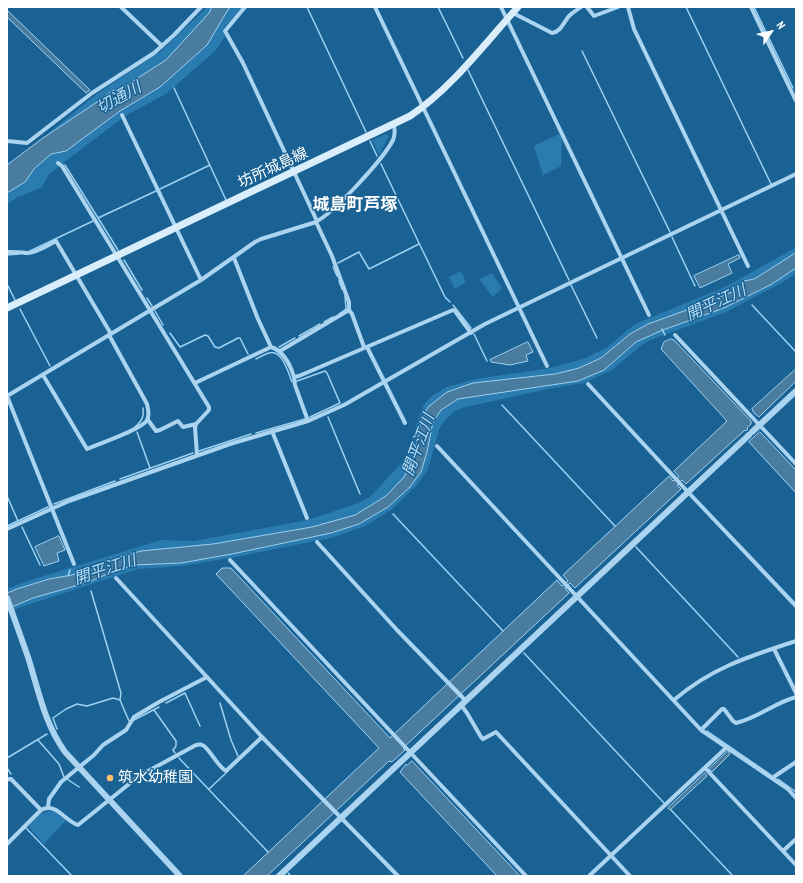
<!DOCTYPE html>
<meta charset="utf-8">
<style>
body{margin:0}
#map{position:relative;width:803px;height:883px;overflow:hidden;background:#1a6294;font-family:"PT Sans Narrow",sans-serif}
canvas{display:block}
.frame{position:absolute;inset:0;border:8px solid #fff;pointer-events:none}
.north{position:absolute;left:751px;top:12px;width:40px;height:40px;-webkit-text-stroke:3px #1a6294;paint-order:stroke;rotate:56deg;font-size:11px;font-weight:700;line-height:16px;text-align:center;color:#fff}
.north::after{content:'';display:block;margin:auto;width:14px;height:18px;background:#fff;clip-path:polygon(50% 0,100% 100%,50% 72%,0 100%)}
</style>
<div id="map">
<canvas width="803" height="883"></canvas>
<div class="frame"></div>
<div class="north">N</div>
</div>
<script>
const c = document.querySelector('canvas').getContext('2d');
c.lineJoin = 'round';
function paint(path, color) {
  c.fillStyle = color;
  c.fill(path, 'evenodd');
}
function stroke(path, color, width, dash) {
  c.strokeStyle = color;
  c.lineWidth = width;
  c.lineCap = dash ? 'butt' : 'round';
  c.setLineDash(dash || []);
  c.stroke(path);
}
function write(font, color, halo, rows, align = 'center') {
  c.font = font + ' "PT Sans Narrow","Noto Sans JP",sans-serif';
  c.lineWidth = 3;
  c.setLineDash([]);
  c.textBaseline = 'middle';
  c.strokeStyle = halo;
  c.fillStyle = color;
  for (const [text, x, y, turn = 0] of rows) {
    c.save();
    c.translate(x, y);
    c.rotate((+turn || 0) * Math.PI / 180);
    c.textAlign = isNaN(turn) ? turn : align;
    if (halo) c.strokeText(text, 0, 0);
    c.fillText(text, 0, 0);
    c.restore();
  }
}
paint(new Path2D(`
 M207,7H212L210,13L166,60L125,86L112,91L97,102L43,138L94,96L161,51Z
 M231,7H243L223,29L225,37L216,50L166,94L125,116L50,173L41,188L16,198L7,205V193L25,182L34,169L51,154L66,151L120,111L160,87L207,45L229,8Z
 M386,134L389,136L379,155L372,140Z
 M559,134L562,139L561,166L543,175L534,146Z
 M796,242V253L754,279L744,281L741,288L706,303L630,334L601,358L579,368L555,374L473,383L421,422L412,462L404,477L386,496L355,515L312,527L213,544L178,548L108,560L72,575L49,579L17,589L7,593V589L21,583L161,540L194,541L308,520L359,503L370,497L408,456L419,415L425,403L433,395L447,387L476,379L550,368L583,359L606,348L635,324L725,287L795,248Z
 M796,268V274L781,283L726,312L648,341L639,347L612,370L584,383L548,389L466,407L455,411L447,418L440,427L428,469L416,486L391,510L365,526L331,538L230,558L182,566L138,569L18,608L7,614V609L33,598L89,582L105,575L134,565L181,563L232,554L330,533L359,524L388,507L410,487L421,472L427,452L433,422L441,410L458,399L578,381L604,370L636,342L663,330L724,308L772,284Z
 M461,271L466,282L455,289L449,277Z
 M492,273L502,288L493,297L479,279Z
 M49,811L55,812L66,820L44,844L28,826L41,813Z`), '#2a7bb0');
const water = new Path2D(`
 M212,7H231L229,8L207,45L160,87L120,111L66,151L51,154L34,169L25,182L7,193V165L43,138L97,102L112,91L125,86L166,60L209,13Z
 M7,10L90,90L86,93L7,17Z
 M796,253V268L772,284L724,308L663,330L636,342L604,370L578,381L458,399L441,410L433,422L427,452L421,472L410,487L388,507L359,524L331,533L232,554L181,563L134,565L105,575L89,582L33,598L7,609V593L17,589L49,579L72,575L108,560L141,551L213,544L312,527L355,515L386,496L404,477L412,462L421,422L428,407L447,392L473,383L555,374L579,368L601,358L630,334L648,324L706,303L741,288L744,281L754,279Z
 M739,255L740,258L728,264L732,273L700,288L694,276Z
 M671,339L674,340L751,421V424L747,428L748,429L746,431L745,430L686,484L682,480L677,485L681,489L575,588L570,583L565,588L569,593L403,748L405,750L392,762L389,761L267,876H243L379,748L216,574L222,568H231L390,738L557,580L562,586L568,581L563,575L669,476L673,481L679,477L674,471L727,421L661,349L664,342Z
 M528,342L533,352L526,355L528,361L510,365L491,362L490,360Z
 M796,369V381L759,417L754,413L752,409Z
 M760,432L796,470V493L749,442Z
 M59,536L65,550L57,553L59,561L44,566L35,547Z
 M728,751L730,754L712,772L709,769Z
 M412,761L520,876H497L400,772L406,764L407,765Z
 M705,773L707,776L670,810L668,808Z`);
paint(water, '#497c9e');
stroke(water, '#9ed2f2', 1);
stroke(new Path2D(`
 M307,7L366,132
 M438,7L463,58
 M686,7L771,184
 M754,7L793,88
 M582,51L670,232
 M468,70L569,280
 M174,88L226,200
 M370,141L377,156
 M381,164L445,297L450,302
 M65,165L118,250
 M160,189L210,165
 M98,218L156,191
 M672,237L695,286
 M30,251L93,221
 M7,255L19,254
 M124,260L142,290
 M338,263L359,252L369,269L419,244
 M333,267L337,276
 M339,281L342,289
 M7,284L15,300
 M571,285L597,338
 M147,298L152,306
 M453,305L471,328
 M752,305L796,352
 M20,309L50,366
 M155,311L163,325
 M339,314L346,309L345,296
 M324,322L333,317
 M662,329L665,335
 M170,333L180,347L205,335L208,336L215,347L219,348L238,338H240L248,354
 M474,334L487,361
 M299,336L320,324
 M279,347L295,338
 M256,359C260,357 265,354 269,353C282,349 288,372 292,382
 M297,381L325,371L327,373L340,403L310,417
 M502,405L615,526
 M328,417L360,494
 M135,427C142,421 144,417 143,408
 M137,432L150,468
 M256,433L305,419
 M199,451L251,434
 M120,479L193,453
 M7,496L18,521
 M54,504L115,481
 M393,514L503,631
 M7,526L48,507
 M22,527L40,565
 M636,547L738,657
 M68,576L70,570
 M91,591L121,693L120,700
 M524,653L664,803
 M166,703L185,693L200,726
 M220,703L231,740L238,756
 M154,710L176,741V746L173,750L175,753
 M134,720L159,707
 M57,729L53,718L66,709L77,704L87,706L113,698L120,700L129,721
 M707,731L771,775
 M38,740L59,764L64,777
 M7,758L47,734
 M179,758L268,852
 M7,768L11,774
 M67,779L79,787
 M778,779L796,792
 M209,789L226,773
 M671,810L733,876
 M26,828L72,876
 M288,873L291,876`), '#9ed2f2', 1.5);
stroke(new Path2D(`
 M121,7L162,46
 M245,7L225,31L243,63L316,219L317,224L332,256L349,302V310L352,314L364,347
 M375,7L547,366
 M501,7L649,315
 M587,7L594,16L618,7
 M628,7L634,29L748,266
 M751,7L796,101
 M513,13L552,33C561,32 564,21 570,15C573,12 577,10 581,7
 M122,115L201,280
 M7,141L27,143L92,93L154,53L174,35L201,7
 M58,163L62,166L209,407V410L196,424L195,427L197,455
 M7,252C14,252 20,252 26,253C35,254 48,245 56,241L111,334
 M234,258L258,319L271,347
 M675,335L796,464
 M367,347L405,423
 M280,351L349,310
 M43,375L87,449C98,444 143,429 147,420C150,415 148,409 147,404L109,335
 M294,377L295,385L308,421
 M195,383L271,347C284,351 290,364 294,377L299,376L453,310L455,311L471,333
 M588,384L688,492L796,606
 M7,396L201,280L255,242L261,239L313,223C331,217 384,158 393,140C395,135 395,130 394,125
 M7,396L74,564
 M148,420L156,431L160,430L178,421L183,427L196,424
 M272,431L307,518
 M437,446L701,730L788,789L796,798
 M7,529L69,501L230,444L308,421L344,405L485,324L796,174
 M317,542L397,630L466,701
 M230,560L526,876
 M116,578L262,737L398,876
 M774,649L796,693
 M674,700C711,668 750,656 796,641
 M461,705L467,713L481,737L483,739L496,732L630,876
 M701,730L722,709H724L733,721L736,723C758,718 774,703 796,697
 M705,768L796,865
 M772,778L796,762
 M7,780L9,779H11L41,810
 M48,807L49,799L61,782L94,755L103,745L126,730L134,717L159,702L207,677
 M7,844L41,810C56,802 65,821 78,825L139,776L196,745C197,745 201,744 202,745C208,746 217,766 226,771L262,737
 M783,851L796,839
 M589,876L727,747`), '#abd4f0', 4);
stroke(new Path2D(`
 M752,432L796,391
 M7,598C14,618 21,637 28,657C39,692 44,722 65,752L180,876
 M279,876L749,435`), '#abd4f0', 6);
stroke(new Path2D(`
 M7,308L410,116C451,89 485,43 518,7`), '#d9edfb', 7);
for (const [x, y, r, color] of [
 [110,778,4,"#ffbd6a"]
]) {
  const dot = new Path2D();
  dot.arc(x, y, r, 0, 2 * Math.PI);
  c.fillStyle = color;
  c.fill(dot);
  stroke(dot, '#1a6294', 1.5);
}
write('15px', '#fff', '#1a6294', [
 ["坊所城島線",273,168,-25]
]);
write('15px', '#fff', '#1a6294', [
 ["筑水幼稚園",118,778]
], 'left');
write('italic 16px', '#b7def6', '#1a6294', [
 ["切通川",119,98,-29],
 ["開平江川",716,303,-25],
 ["開平江川",419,445,-70],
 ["開平江川",105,570,-18]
]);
write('bold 17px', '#fff', '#1a6294', [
 ["城島町芦塚",355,205]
]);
</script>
